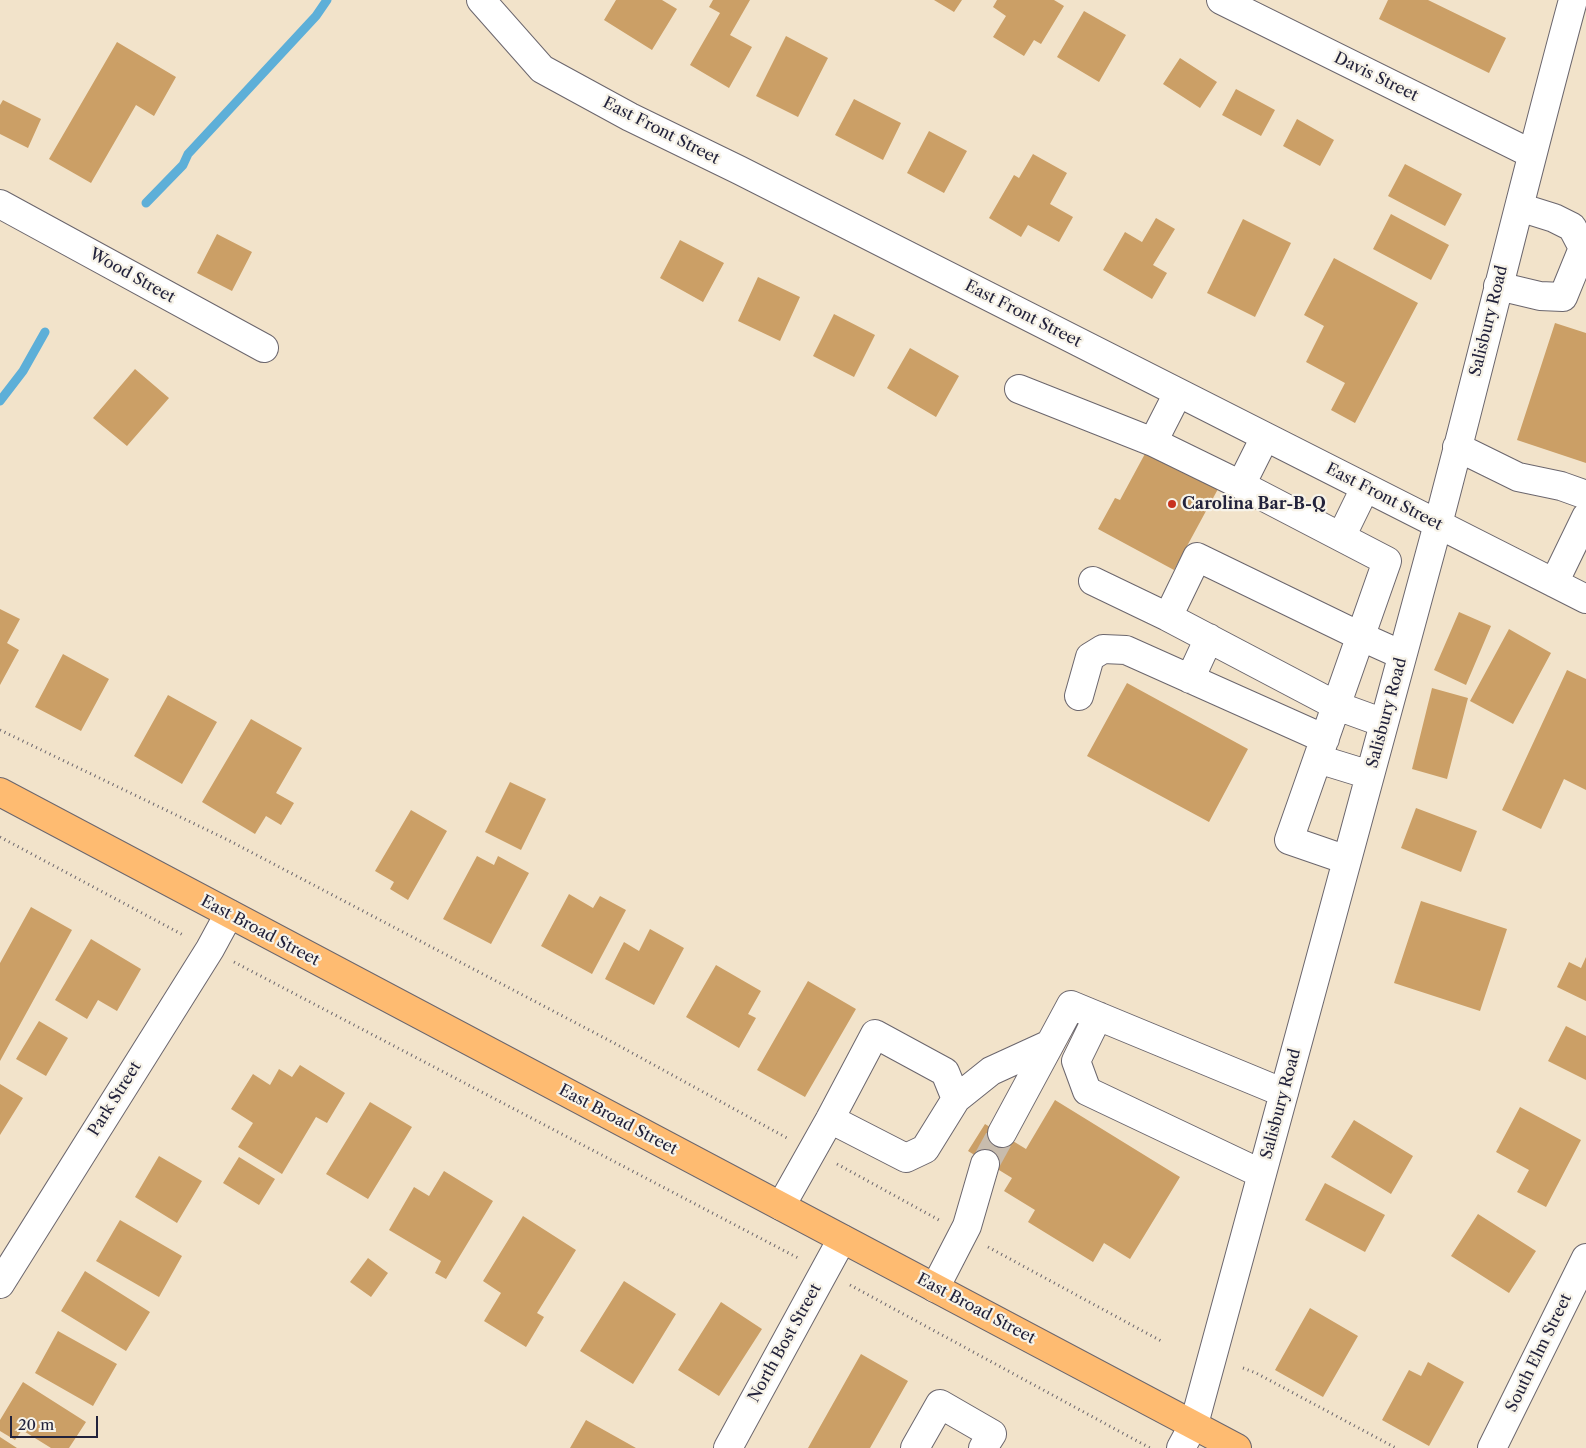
<!DOCTYPE html>
<style>
body{margin:0}
#map{position:relative;width:1586px;height:1448px;overflow:hidden;background:#f2e3ca;font-family:"Libre Caslon Text",serif}
canvas{display:block}
.scale{position:absolute;left:10px;top:1416px;width:88px;height:22px;box-sizing:border-box;border:2px solid #22223b;border-top:0;padding-left:6px;font-size:15px;line-height:18px;white-space:nowrap;color:#22223b;-webkit-text-stroke:4px #f7f3e8;paint-order:stroke}
</style>
<div id="map">
<canvas width="1586" height="1448"></canvas>
<div class="scale">20 m</div>
</div>
<script>
const c = document.querySelector('canvas').getContext('2d');
c.lineJoin = 'round';
function stroke(path, color, width, dash) {
  c.strokeStyle = color;
  c.lineWidth = width;
  c.lineCap = dash ? 'butt' : 'round';
  c.setLineDash(dash || []);
  c.stroke(path);
}
function paint(path, color) {
  c.fillStyle = color;
  c.fill(path, 'evenodd');
}
function write(font, color, halo, rows, align = 'center') {
  c.font = font + ' "Libre Caslon Text",serif';
  c.lineWidth = 4.5;
  c.setLineDash([]);
  c.textBaseline = 'middle';
  c.strokeStyle = halo;
  c.fillStyle = color;
  for (const [text, x, y, turn = 0] of rows) {
    c.save();
    c.translate(x, y);
    c.rotate((+turn || 0) * Math.PI / 180);
    c.textAlign = isNaN(turn) ? turn : align;
    if (halo) c.strokeText(text, 0, 0);
    c.fillText(text, 0, 0);
    c.restore();
  }
}
stroke(new Path2D(`
 M146,203L183,165L188,154L316,16L327,0
 M0,401L23,371L45,332`), '#5dafd8', 9);
paint(new Path2D(`
 M616,0H662L677,9L652,50L604,20Z
 M713,0H750L730,35L752,47L729,88L690,65L720,13L709,7Z
 M934,0H962L954,12Z
 M997,0H1054L1064,6L1041,44L1034,40L1024,56L993,37L1006,16L993,7Z
 M1388,0H1428L1506,38L1489,73L1379,19Z
 M1084,11L1126,35L1099,82L1057,57Z
 M786,36L828,58L798,117L756,96Z
 M117,42L176,77L154,116L136,105L91,183L49,159Z
 M1180,58L1217,82L1200,108L1163,84Z
 M1236,89L1275,110L1261,136L1222,115Z
 M854,99L901,123L883,160L835,135Z
 M3,100L41,119L28,148L0,134V105Z
 M1297,119L1334,140L1320,166L1283,146Z
 M929,131L967,151L944,193L907,173Z
 M1033,154L1067,173L1050,204L1073,217L1059,242L1028,225L1021,237L989,218L1014,175L1019,178Z
 M1405,164L1462,194L1445,226L1388,196Z
 M1391,214L1449,245L1431,280L1373,249Z
 M1156,218L1175,229L1153,265L1167,273L1152,299L1103,270L1125,232L1142,242Z
 M1243,219L1291,243L1255,317L1207,293Z
 M217,234L252,252L232,291L197,273Z
 M680,240L724,263L703,302L660,278Z
 M1334,258L1418,303L1355,423L1331,410L1345,383L1306,362L1324,326L1304,315Z
 M758,277L800,297L780,341L738,321Z
 M834,314L875,335L854,377L813,356Z
 M1555,323L1586,333V463L1517,440Z
 M910,348L959,376L936,417L887,388Z
 M135,369L169,398L127,446L93,418Z
 M1147,450L1218,489L1174,570L1098,529L1115,498L1120,500Z
 M0,609L20,619L7,643L19,650L0,685Z
 M1459,612L1491,626L1466,685L1434,670Z
 M1509,629L1551,653L1513,724L1470,701Z
 M63,654L109,679L81,731L35,707Z
 M1567,670L1586,679V790L1564,779L1541,829L1502,810Z
 M1127,683L1248,749L1209,822L1087,756Z
 M1432,688L1468,698L1447,779L1412,769Z
 M168,695L217,722L182,784L134,756Z
 M251,719L302,748L276,793L294,803L281,825L266,816L255,834L202,802Z
 M510,782L546,799L521,850L485,832Z
 M1416,808L1477,831L1461,872L1401,848Z
 M411,810L447,831L408,900L390,889L394,882L375,871Z
 M477,856L494,865L498,856L529,873L491,944L443,919Z
 M569,894L593,908L600,896L626,910L592,974L541,946Z
 M1421,901L1507,929L1480,1011L1394,983Z
 M31,907L72,930L0,1061V963Z
 M650,929L684,948L654,1005L605,979L624,942L639,951Z
 M91,939L141,969L117,1011L98,1000L87,1019L55,1000Z
 M1586,957V1001L1557,987L1569,962L1581,968Z
 M716,965L761,991L748,1014L756,1018L739,1048L686,1017Z
 M808,981L856,1009L805,1097L757,1070Z
 M39,1021L68,1038L46,1076L16,1059Z
 M1566,1026L1586,1036V1080L1548,1061Z
 M300,1065L345,1093L327,1123L316,1117L282,1174L238,1147L253,1123L231,1109L253,1074L270,1085L279,1069L292,1077Z
 M0,1084L23,1098L0,1135Z
 M1055,1100L1180,1177L1130,1259L1104,1243L1093,1262L1028,1222L1035,1210L1004,1191L1012,1178L968,1151L985,1124L1026,1149Z
 M370,1102L412,1127L368,1199L326,1174Z
 M1520,1107L1581,1140L1546,1207L1517,1192L1529,1170L1496,1152Z
 M1354,1120L1413,1156L1391,1194L1331,1157Z
 M159,1156L202,1181L177,1223L135,1197Z
 M239,1157L275,1179L259,1205L223,1183Z
 M444,1171L493,1201L446,1279L435,1273L441,1261L389,1230L414,1187L429,1196Z
 M1325,1183L1385,1215L1365,1252L1305,1220Z
 M1478,1214L1536,1251L1509,1293L1451,1256Z
 M523,1216L576,1250L537,1313L544,1317L526,1347L484,1321L501,1293L483,1281Z
 M120,1220L182,1256L159,1297L96,1261Z
 M368,1258L388,1273L371,1297L350,1282Z
 M85,1271L150,1312L126,1351L61,1311Z
 M624,1281L676,1314L633,1384L580,1351Z
 M721,1302L762,1329L719,1396L678,1370Z
 M1310,1308L1358,1336L1323,1397L1275,1370Z
 M58,1331L117,1364L93,1406L35,1373Z
 M861,1354L908,1381L870,1448H808Z
 M1428,1362L1464,1382L1429,1446L1382,1420L1409,1370L1421,1376Z
 M23,1382L86,1422L69,1448H51L22,1430L15,1440L0,1431V1420Z
 M586,1420L636,1448H570Z
 M0,1437L17,1448H0Z`), '#cb9f66');
stroke(new Path2D(`
 M985,1164L1002,1133`), '#c8bcad', 28, [28, 14]);
const minor = new Path2D(`
 M481,0L542,69L630,117L739,170L1586,599
 M1221,0L1532,154
 M0,204L264,348
 M1498,286L1540,296L1563,297L1583,248L1572,227L1554,218L1519,207
 M1019,389L1153,442L1241,485L1387,561L1289,840L1347,860
 M1153,442L1178,393
 M1457,447L1518,477L1561,486L1586,495
 M1241,485L1265,437
 M1341,537L1365,488
 M1093,581L1168,617
 M1554,583L1586,517
 M1190,679L1209,638
 M1079,696L1090,657L1103,649L1126,650L1325,739
 M1384,723L1337,706L1168,617L1197,557L1362,637L1402,655
 M1318,759L1370,775
 M1098,1016L1076,1061L1087,1091L1262,1174
 M830,1119L906,1158L925,1149L956,1099L991,1071L1050,1044
 M1002,1133L1071,1005L1284,1093
 M781,1206L830,1119L875,1034L945,1072L956,1099
 M0,1284L210,949L229,914
 M935,1288L967,1226L985,1164
 M728,1448L842,1239
 M915,1448L940,1404L992,1434L983,1448
 M1181,1448L1194,1424C1274,1124 1359,824 1438,524C1484,349 1526,174 1573,0
 M1492,1448L1586,1258`);
const major = new Path2D(`
 M0,792L1237,1448`);
stroke(minor, '#6b666d', 30);
stroke(major, '#6b666d', 30);
stroke(new Path2D(`
 M0,730L228,840L614,1043L787,1138
 M0,837L185,936
 M234,962L800,1259
 M837,1164L939,1220
 M988,1247L1163,1342
 M850,1285L1150,1448
 M1243,1368L1256,1373L1396,1448`), '#6b666d', 3, [1, 4]);
stroke(minor, '#fff', 28);
stroke(major, '#febb71', 28);
for (const [x, y, r, color] of [
 [1172,504,5,"#c8321e"]
]) {
  const dot = new Path2D();
  dot.arc(x, y, r, 0, 2 * Math.PI);
  c.fillStyle = color;
  c.fill(dot);
  stroke(dot, '#f7f3e8', 2);
}
write('16px', '#22223b', '#f7f3e8', [
 ["Davis Street",1376,77,26],
 ["East Front Street",661,131,27],
 ["Wood Street",132,276,29],
 ["East Front Street",1023,314,27],
 ["Salisbury Road",1489,321,-76],
 ["East Front Street",1384,497,27],
 ["Salisbury Road",1387,713,-75],
 ["East Broad Street",260,931,28],
 ["Park Street",115,1099,-58],
 ["Salisbury Road",1281,1104,-75],
 ["East Broad Street",618,1120,28],
 ["East Broad Street",976,1309,28],
 ["North Bost Street",785,1343,-61],
 ["South Elm Street",1539,1353,-64]
]);
write('bold 16px', '#22223b', '#f7f3e8', [
 ["Carolina Bar-B-Q",1182,504]
], 'left');
</script>
